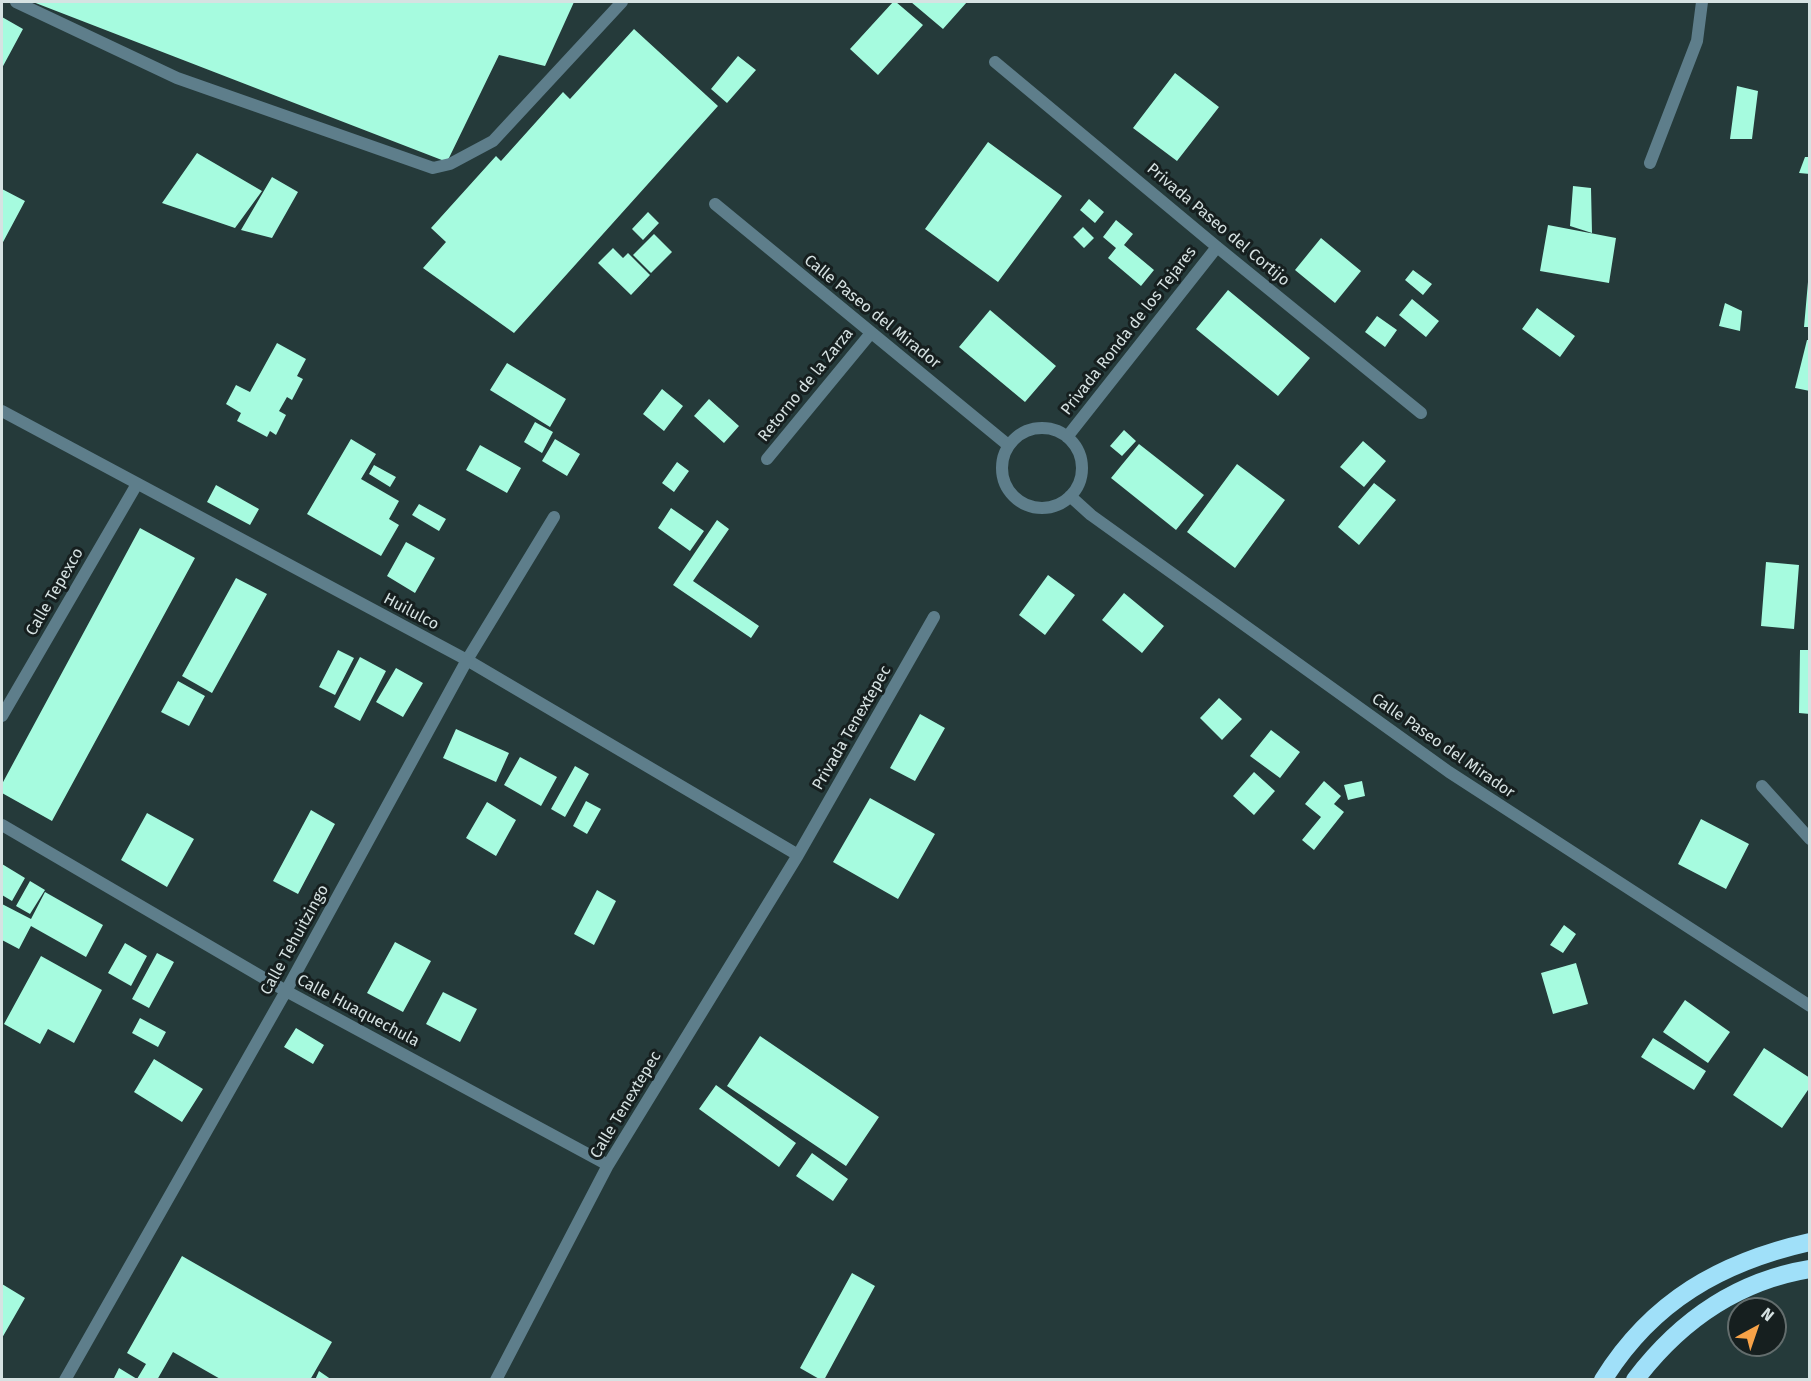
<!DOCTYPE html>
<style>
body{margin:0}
#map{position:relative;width:1811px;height:1381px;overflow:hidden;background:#253a3a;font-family:"Fira Sans",sans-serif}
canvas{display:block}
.frame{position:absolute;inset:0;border:3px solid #d6e2e2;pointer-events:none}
.north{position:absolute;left:1727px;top:1297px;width:60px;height:60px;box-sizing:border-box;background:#161f1f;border:2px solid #636d6d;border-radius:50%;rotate:40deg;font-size:16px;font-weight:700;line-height:24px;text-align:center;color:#d6e2e2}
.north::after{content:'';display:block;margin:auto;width:21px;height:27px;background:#f7a248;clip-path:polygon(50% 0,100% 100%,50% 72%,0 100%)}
</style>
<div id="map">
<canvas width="1811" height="1381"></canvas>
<div class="frame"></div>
<div class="north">N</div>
</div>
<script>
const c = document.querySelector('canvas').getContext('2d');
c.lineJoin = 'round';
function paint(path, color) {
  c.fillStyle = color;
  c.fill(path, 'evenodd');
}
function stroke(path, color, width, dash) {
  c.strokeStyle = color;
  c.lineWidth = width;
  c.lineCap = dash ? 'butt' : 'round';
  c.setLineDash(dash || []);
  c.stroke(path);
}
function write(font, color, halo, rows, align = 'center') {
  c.font = font + ' "Fira Sans",sans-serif';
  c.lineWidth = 6;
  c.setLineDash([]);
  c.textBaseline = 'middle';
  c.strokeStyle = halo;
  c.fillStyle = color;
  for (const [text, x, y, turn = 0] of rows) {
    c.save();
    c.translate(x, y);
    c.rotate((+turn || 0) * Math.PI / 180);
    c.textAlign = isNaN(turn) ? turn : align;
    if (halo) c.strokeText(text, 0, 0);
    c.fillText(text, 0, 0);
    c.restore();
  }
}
paint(new Path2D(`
 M33,2H574L545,66L499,55L447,162Z
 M893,2H896L923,25L878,75L850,49Z
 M911,2H967L943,29Z
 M2,17L23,29L2,68Z
 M634,29L718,106L514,333L423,268L446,242L431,228L496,156L501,161L563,92L570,99Z
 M738,56L756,70L727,103L711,89Z
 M1175,73L1219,107L1177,161L1133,128Z
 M1737,86L1758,91L1752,139H1730Z
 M988,142L1062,196L998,282L925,229Z
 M197,153L262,191L235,228L162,203Z
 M1805,157H1810V174L1799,173Z
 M272,177L298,192L272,238L241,230Z
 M1573,186L1591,188L1592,233L1570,226Z
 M2,189L25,201L2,244Z
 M1089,199L1104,212L1095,223L1080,210Z
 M648,212L659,223L643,240L632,229Z
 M1116,220L1133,234L1124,245L1154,270L1141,286L1108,258L1116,248L1103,237Z
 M1548,225L1616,238L1609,283L1540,271Z
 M1083,227L1094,238L1084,248L1073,237Z
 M654,234L672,252L651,273L633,255Z
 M1321,238L1361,271L1335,303L1295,270Z
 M613,248L623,258L628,253L650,275L631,295L598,263Z
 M1413,270L1432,284L1423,295L1405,280Z
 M1808,282H1810V327H1804Z
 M1228,290L1310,358L1278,396L1196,329Z
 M1412,299L1439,321L1426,337L1399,315Z
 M1725,303L1742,311L1740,331L1719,326Z
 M1537,308L1575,336L1560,357L1522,329Z
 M990,310L1056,366L1025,402L959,347Z
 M1377,316L1397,330L1385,347L1365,332Z
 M1807,340H1810V391L1795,388Z
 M277,343L306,359L297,376L303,379L292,400L287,397L279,411L286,415L276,435L270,431L267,437L237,421L241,413L226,404L236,385L250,392Z
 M507,363L566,399L550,427L490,390Z
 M662,389L683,406L664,431L643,414Z
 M709,399L739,426L724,443L694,416Z
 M535,422L553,432L542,453L524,442Z
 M1124,430L1136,441L1122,456L1110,446Z
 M351,439L376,454L361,479L399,501L389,519L399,525L381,556L307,514Z
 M555,439L580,454L567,476L542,461Z
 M1363,441L1386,461L1364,487L1340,467Z
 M1139,444L1204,495L1176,530L1111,478Z
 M480,445L521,468L507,493L466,470Z
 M677,462L689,471L674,492L662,483Z
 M1237,464L1285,500L1235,568L1187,532Z
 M374,465L396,477L390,487L369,474Z
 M1374,483L1396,500L1359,545L1338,527Z
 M216,485L259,509L250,525L207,502Z
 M419,504L446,519L439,531L412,515Z
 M671,508L704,531L690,551L658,528Z
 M717,520L729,529L693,581L759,626L751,638L673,585Z
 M140,528L195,558L52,821L2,793V784Z
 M406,542L435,558L415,593L387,576Z
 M1766,562L1799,565L1794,629L1761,626Z
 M1048,575L1075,595L1045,635L1019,615Z
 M236,578L267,594L212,693L182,676Z
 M1124,593L1164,626L1142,653L1102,620Z
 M338,650L354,658L335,695L319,687Z
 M1800,650H1810V714L1799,713Z
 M360,657L386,671L360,721L334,707Z
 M396,668L423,683L403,717L376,702Z
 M178,681L205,696L189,726L161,712Z
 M1219,698L1242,719L1222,740L1200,718Z
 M920,714L945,728L915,781L890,768Z
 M456,729L509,753L496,782L443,758Z
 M1271,730L1300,752L1280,778L1250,756Z
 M520,757L557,777L541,806L504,785Z
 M575,766L589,774L565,817L551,809Z
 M1254,772L1275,791L1254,815L1233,796Z
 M1324,781L1341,796L1334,804L1344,812L1314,850L1302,840L1321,817L1305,804Z
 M1362,781L1365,796L1348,800L1344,785Z
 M870,798L935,834L898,899L833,862Z
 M586,801L601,809L587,834L573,826Z
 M487,802L516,820L496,856L466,838Z
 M311,810L335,824L298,894L273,881Z
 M147,813L194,839L167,887L121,860Z
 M1701,819L1749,844L1726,889L1678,864Z
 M2,864L25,878L12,901L2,895Z
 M30,881L45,890L30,914L16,906Z
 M597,890L616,901L594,945L574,934Z
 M45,892L103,925L86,957L31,926L19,949L2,940V904L31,919Z
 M1564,925L1576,934L1563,953L1550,945Z
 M395,942L431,961L403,1012L367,993Z
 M125,943L147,956L131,986L108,973Z
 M157,953L174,962L149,1008L132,999Z
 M41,956L102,990L74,1043L48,1029L40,1044L4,1024Z
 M1576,963L1588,1004L1553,1014L1541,973Z
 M443,992L477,1009L460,1042L426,1024Z
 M1685,1000L1730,1032L1708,1063L1663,1032Z
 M140,1018L166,1032L158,1047L132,1033Z
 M296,1028L324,1045L313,1064L284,1047Z
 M760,1036L879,1117L846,1166L727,1086Z
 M1653,1038L1706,1071L1694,1090L1641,1057Z
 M1764,1048L1810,1078V1087L1782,1128L1733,1095Z
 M154,1059L203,1089L182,1122L134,1092Z
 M716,1085L796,1143L779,1167L699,1109Z
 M812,1153L848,1179L833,1201L796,1176Z
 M182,1256L332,1342L310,1380H222L173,1352L157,1380H113L119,1368L137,1379L146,1364L127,1353Z
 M852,1273L875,1286L824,1380H821L800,1368Z
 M2,1284L25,1298L2,1338Z
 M319,1371L332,1380H315Z`), '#a6fbdf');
stroke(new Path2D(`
 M16,2L177,78L433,168L450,164L493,141L622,2
 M1762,786L1810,839`), '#5e7e8b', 12);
stroke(new Path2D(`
 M995,62L1217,247L1421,413
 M1650,163L1697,41L1702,2
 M715,204L1008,445
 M2,411L467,660L798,855
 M1002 468a40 40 0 1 1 80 0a40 40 0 1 1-80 0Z
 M1067,437L1217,247
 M767,459L871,333
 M1070,496L1091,515L1449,772L1810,1006
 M2,716L137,484
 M2,825L286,991L608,1165
 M65,1380L286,991L467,660L554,517
 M496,1380L608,1165L798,855L934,617`), '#5e7e8b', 12);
stroke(new Path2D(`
 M1603,1380C1652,1301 1721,1262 1810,1242
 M1635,1380C1679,1322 1737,1281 1810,1269`), '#a0e0f9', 18);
write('16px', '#d6e2e2', '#161f1f', [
 ["Privada Paseo del Cortijo",1218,225,40],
 ["Calle Paseo del Mirador",872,312,39],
 ["Privada Ronda de los Tejares",1129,331,-52],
 ["Retorno de la Zarza",806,385,-51],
 ["Calle Tepexco",55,592,-60],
 ["Huilulco",411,612,28],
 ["Privada Tenextepec",852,728,-60],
 ["Calle Paseo del Mirador",1443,746,35],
 ["Calle Tehuitzingo",295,940,-61],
 ["Calle Huaquechula",358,1011,28],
 ["Calle Tenextepec",626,1105,-59]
]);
</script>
